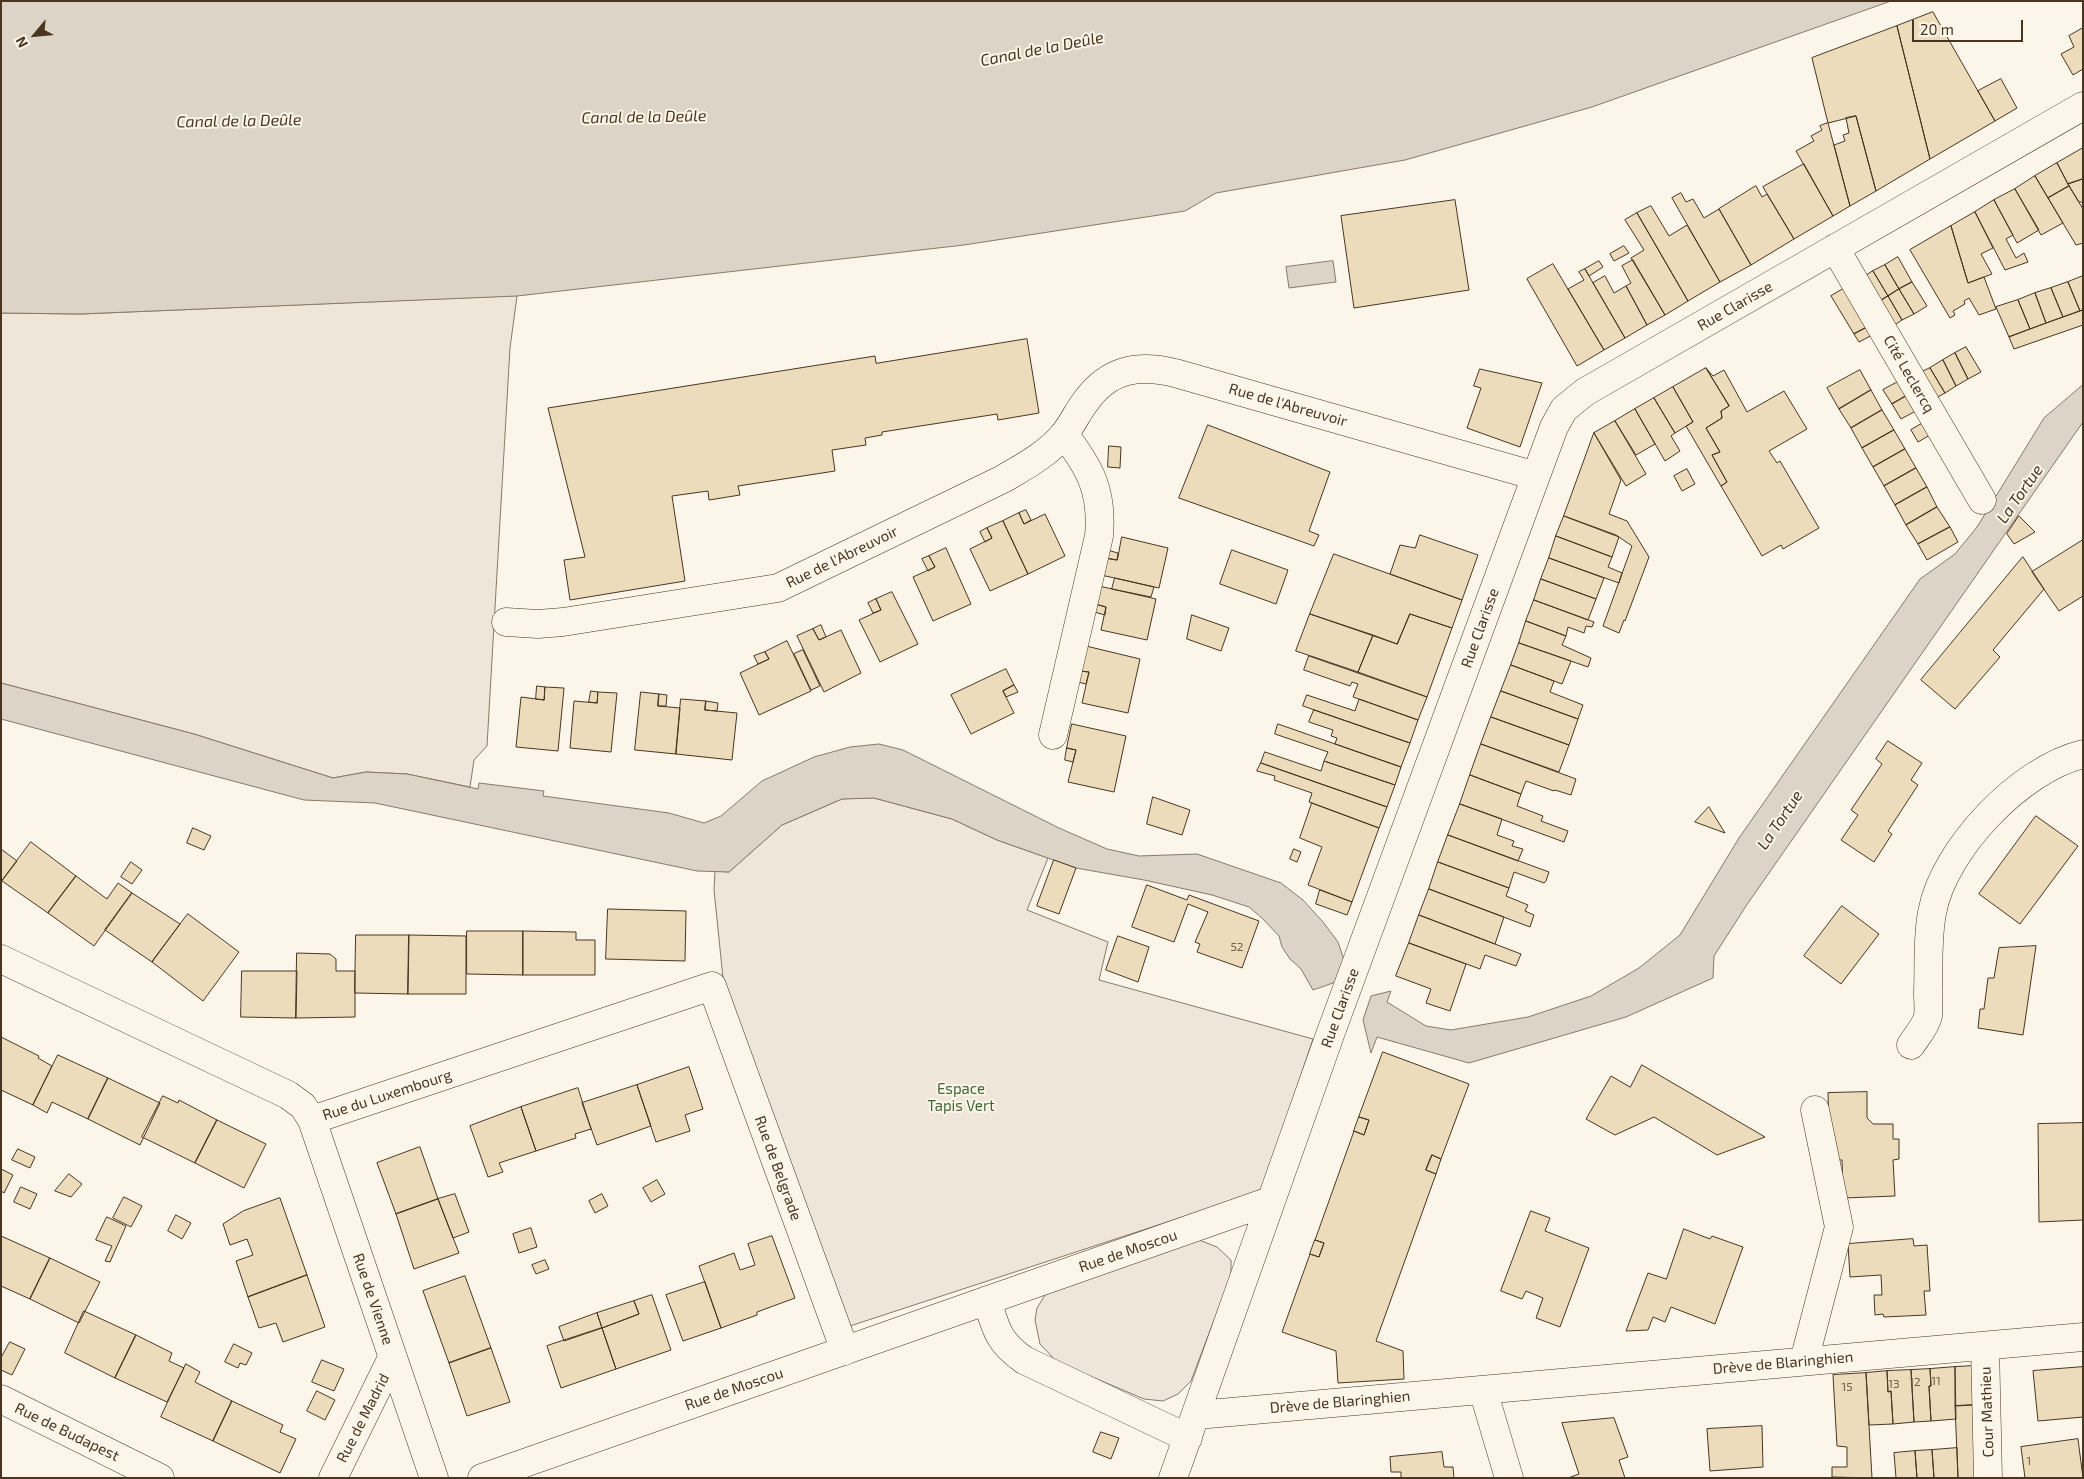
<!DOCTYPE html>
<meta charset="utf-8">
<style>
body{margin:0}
#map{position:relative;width:2084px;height:1479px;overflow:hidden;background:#fbf6e9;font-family:"Exo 2",sans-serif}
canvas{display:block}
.frame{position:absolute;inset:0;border:2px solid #4a3520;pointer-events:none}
.north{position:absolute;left:10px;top:10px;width:50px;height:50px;-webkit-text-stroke:4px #fbf6e9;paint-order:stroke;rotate:242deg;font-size:14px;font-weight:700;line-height:20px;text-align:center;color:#4a3520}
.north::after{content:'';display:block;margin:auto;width:18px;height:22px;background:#4a3520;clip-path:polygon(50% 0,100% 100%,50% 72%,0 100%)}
.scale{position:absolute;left:1912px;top:20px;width:111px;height:22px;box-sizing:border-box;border:2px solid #4a3520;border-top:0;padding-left:6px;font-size:15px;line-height:18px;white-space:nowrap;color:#4a3520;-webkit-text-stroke:4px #fbf6e9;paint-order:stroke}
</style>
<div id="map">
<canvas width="2084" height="1479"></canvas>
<div class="frame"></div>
<div class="north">N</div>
<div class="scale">20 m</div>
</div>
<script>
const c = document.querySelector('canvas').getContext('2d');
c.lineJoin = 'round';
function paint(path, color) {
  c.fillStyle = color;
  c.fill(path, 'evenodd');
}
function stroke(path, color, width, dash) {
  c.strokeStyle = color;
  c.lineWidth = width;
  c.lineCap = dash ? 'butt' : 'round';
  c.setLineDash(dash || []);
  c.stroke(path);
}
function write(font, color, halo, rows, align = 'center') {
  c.font = font + ' "Exo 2",sans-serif';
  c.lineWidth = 4;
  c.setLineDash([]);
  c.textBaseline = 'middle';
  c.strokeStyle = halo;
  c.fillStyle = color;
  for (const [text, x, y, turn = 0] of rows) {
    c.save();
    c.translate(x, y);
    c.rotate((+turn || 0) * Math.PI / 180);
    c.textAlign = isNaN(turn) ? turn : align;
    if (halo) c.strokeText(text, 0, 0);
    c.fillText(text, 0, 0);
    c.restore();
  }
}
const green = new Path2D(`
 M517,296L510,348L487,746L474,760L470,787L407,774L366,772L333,778L194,734L1,683V313L80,314Z
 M874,798L952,819L997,840L1048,858L1027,910L1108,942L1099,980L1313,1039L1262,1191L850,1326L723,978L714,890L715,871L729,872L782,825L842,799Z
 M1199,1240L1217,1247L1231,1260V1275L1191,1381L1178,1394L1163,1401L1144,1399L1057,1362L1040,1344L1035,1320L1037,1308L1047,1292Z`);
paint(green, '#ede6d9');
stroke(green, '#887966', 1);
const water = new Path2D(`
 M1,1H1891L1592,107L1405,160L1216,193L1185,211L964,245L517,296L80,314L1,313Z
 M1333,261L1336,282L1289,288L1286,267Z
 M2083,385V422L1746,906L1714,956L1713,978L1626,1017L1469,1063L1377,1037L1371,1053L1363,1020L1371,996L1391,991L1387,1002L1426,1026L1451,1030L1528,1017L1591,996L1639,968L1680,935L1739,838L1920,579L1955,554L1977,527L2044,418Z
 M1,683L194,734L333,778L366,772L407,774L478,789L479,783L544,791L543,796L669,813L704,823L721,816L762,781L814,757L850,747L879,744L903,750L1059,828L1107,849L1139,856L1197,854L1281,883L1303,900L1323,922L1338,942L1345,963L1336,982L1313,990L1301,969L1290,959L1282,947L1279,936L1262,918L1249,907L1212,895L1144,880L1076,868L997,840L952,819L874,798L842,799L782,825L729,872L697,871L375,803L304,800L1,719Z`);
paint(water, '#dcd4c6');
stroke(water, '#887966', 1);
const building = new Path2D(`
 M1933,12L1995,121L1930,159L1897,26Z
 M1897,26L1930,159L1876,191L1856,116L1828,123L1812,58Z
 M2083,28V69L2073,75L2061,54L2074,47L2069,36Z
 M2001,79L2017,108L1995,121L1978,91Z
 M1856,116L1876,191L1850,206L1834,145L1845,141L1843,135L1849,133L1846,118Z
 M1828,123L1850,206L1833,216L1796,151L1814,141L1811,136L1822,130L1820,126Z
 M2083,148V179L2068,184L2057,163Z
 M2057,163L2069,186L2048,198L2035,176Z
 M1804,164L1833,216L1794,239L1763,187Z
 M2035,176L2063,223L2041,235L2015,189Z
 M2083,179V202H2079L2068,184Z
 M1756,186L1762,197L1767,194L1794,239L1751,265L1719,209Z
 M2069,186L2083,209V243L2076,245L2048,198Z
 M2015,189L2039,230L2017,243L1994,200Z
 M1681,193L1686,202L1693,199L1704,218L1719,209L1751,265L1720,282L1672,198Z
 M1455,200L1469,290L1354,308L1341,216Z
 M1994,200L2013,235L2006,239L2016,258L2024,253L2028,262L2005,270L1975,212Z
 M1651,206L1669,236L1687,225L1720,282L1688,301L1637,213Z
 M1975,212L1993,248L1981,254L1992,274L1968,283L1951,226Z
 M1637,213L1688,301L1665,315L1631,258L1644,250L1625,220Z
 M1951,226L1968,283L1984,277L1996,309L1979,315L1969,298L1964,301L1965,304L1953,311L1955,315L1950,318L1910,250Z
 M1624,246L1629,253L1614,261L1610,254Z
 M1898,257L1912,282L1899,289L1885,265Z
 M1633,260L1665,315L1647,325L1626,286L1631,283L1622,266Z
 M1599,261L1603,267L1589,276L1585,269Z
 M1553,264L1604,350L1577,366L1527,279Z
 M1885,265L1899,289L1888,296L1873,271Z
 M1585,269L1625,338L1604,350L1568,289L1584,280L1579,272Z
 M1873,271L1888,296L1875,304L1861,279Z
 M1605,276L1614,293L1626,286L1647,325L1625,338L1593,283Z
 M2083,276V310L2080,311L2068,282Z
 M1912,282L1927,306L1914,314L1899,289Z
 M2068,282L2080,311L2063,317L2051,288Z
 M1850,285L1873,324L1854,334L1831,296Z
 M2051,288L2063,317L2046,323L2035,293Z
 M1899,289L1914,314L1902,320L1888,296Z
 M2035,293L2046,323L2030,329L2018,300Z
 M1888,296L1902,320L1890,328L1875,304Z
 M2018,300L2030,329L2009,337L1996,307Z
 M2083,310V325L2014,349L2009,337Z
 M1873,324L1878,332L1859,342L1854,334Z
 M1027,339L1039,413L998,420L997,414L882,432V435L865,438L866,445L832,450L835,471L738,486L740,495L709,500L708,491L672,496L685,581L570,600L564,560L585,557L548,408L875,356L876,363Z
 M1966,347L1981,372L1968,379L1955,353Z
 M1955,353L1968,379L1956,386L1943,360Z
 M1943,360L1956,386L1945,393L1930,368Z
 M1706,368L1713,376L1724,370L1747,412L1784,391L1807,429L1769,451L1777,463L1780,461L1819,528L1783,549L1781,545L1762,556L1721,486L1727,482L1712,455L1720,452L1706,428L1722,418L1721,411L1729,406Z
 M1706,368L1729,406L1721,411L1722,418L1706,428L1720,452L1712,455L1727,482L1721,486L1686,426L1693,422L1673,387Z
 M1930,368L1945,393L1932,400L1918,374Z
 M1480,369L1542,383L1520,447L1467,428L1481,388L1474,386Z
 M1860,370L1871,390L1839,409L1827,388Z
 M1905,378L1913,392L1892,404L1883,390Z
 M1673,387L1693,422L1675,433L1654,398Z
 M1871,390L1882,410L1851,428L1839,409Z
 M1913,392L1923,407L1901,419L1892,404Z
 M1654,398L1675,433L1671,436L1680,451L1665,461L1635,409Z
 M1635,409L1655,444L1636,455L1615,421Z
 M1882,410L1894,430L1862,448L1851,428Z
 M1930,419L1937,431L1918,442L1911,430Z
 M1615,421L1646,474L1626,486L1594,433Z
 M1208,425L1330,472L1309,531L1319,535L1314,546L1179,498Z
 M1894,430L1905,449L1873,467L1862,448Z
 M1594,433L1621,480L1609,514L1627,521L1649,557L1625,621L1624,620L1619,633L1603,626L1632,546L1616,535L1564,516Z
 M1109,446L1121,447L1120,468L1108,467Z
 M1905,449L1916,468L1884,486L1873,467Z
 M1916,468L1927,487L1895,505L1884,486Z
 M1687,469L1695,484L1682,491L1674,476Z
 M1927,487L1937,507L1906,525L1895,505Z
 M1937,507L1950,527L1918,544L1906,525Z
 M1026,510L1031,520L1024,524L1019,513Z
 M1019,513L1024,524L1045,514L1065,556L1028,574L1003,521Z
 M1564,516L1619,537L1612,557L1556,536Z
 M2019,516L2035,532L2014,544L2007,534Z
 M1003,521L1028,574L990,591L970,549L992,538L987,528Z
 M1950,527L1958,542L1927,560L1918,544Z
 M987,528L992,538L985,542L980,532Z
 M1420,535L1478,555L1462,600L1390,574L1400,545L1415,548Z
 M1556,536L1612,557L1608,567L1622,573L1619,583L1549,558Z
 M1122,537L1168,548L1159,588L1101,575L1105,558L1117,560Z
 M2083,540V596L2059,611L2032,572Z
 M946,548L971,604L933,621L913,577L935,567L929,556Z
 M1107,550L1118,553L1117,560L1105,558Z
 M1232,550L1288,570L1276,604L1220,584Z
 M1334,554L1462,600L1452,628L1410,614L1397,644L1310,614Z
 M929,556L935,567L928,571L922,559Z
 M2023,557L2044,589L1993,650L2000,657L1955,709L1921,680Z
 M1549,558L1604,578L1596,599L1541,579Z
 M1115,578L1154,587L1151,597L1112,589Z
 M1541,579L1596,599L1588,620L1534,600Z
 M1099,586L1156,599L1147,640L1101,630L1106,607L1095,604Z
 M892,592L918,644L880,662L859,620L881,610L876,599Z
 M876,599L881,610L873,613L868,603Z
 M1534,600L1594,622L1592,627L1586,626L1584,633L1568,627L1566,636L1526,621Z
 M1095,604L1106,607L1105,615L1094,612Z
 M1310,614L1373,635L1358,672L1296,651Z
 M1410,614L1452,628L1427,697L1358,672L1373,635L1397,644Z
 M1192,615L1229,628L1221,651L1187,639Z
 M1526,621L1566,636L1562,645L1591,658L1588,667L1519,643Z
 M821,625L826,637L819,640L813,629Z
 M813,629L819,640L841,630L861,673L824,692L797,636Z
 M787,641L811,691L759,715L740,673L769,659L765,652Z
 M1519,643L1571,661L1562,684L1511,665Z
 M1086,646L1140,659L1128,713L1082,703L1089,672L1080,671Z
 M803,650L820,686L811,690L794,654Z
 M765,652L769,659L758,664L754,656Z
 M1309,656L1427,697L1418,720L1353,697L1358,684L1352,682L1350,686L1304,670Z
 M1511,665L1554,681L1550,692L1583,705L1578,719L1501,691Z
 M1006,669L1014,685L1003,691L1014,713L971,734L951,695Z
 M1080,671L1089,672L1086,684L1078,682Z
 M1014,685L1018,692L1006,697L1003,691Z
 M537,686L545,687L544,700L536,699Z
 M545,687L564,688L558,751L516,747L521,697L544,700Z
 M591,691L598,692L597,703L589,702Z
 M1501,691L1578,719L1569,745L1491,717Z
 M598,692L617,693L611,752L570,748L574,701L597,703Z
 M641,692L659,694L658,706L680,708L676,754L635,750Z
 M659,694L667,695L666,706H658Z
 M1307,695L1355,711L1359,699L1418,720L1410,743L1303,706Z
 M681,699L706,701L705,710L737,713L732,760L676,754Z
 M706,701L718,703L717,711L705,710Z
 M1314,710L1410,743L1401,767L1335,744L1337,738L1331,736L1333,730L1309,722Z
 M1491,717L1569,745L1559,772L1481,744Z
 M1072,724L1126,736L1114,792L1068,782L1076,750L1067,748Z
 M1278,724L1401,767L1395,785L1324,761L1328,752L1275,734Z
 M1888,741L1922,763L1911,780L1918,785L1888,831L1892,834L1874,862L1841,840L1858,815L1851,810L1882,764L1876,759Z
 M1481,744L1576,779L1571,795L1555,790L1554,791L1526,781L1521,794L1470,775Z
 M1067,748L1076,750L1073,762L1065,760Z
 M1265,752L1321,771L1324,761L1395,785L1387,807L1261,763Z
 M1261,763L1387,807L1379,828L1309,802L1312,793L1274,780L1275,776L1257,771Z
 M1470,775L1521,794L1517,806L1543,816L1541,821L1568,831L1564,842L1460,804Z
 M1153,797L1190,810L1182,835L1147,824Z
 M1312,803L1379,828L1352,902L1308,885L1322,847L1300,838Z
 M1460,804L1502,819L1497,835L1514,841L1512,846L1523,849L1518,861L1448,835Z
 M1709,807L1725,833L1695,822Z
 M2036,816L2078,846L2020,924L1979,894Z
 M193,828L211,836L204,850L187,843Z
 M1448,835L1549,872L1546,881L1544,883L1514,872L1509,888L1438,862Z
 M31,842L76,876L48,913L2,881Z
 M1,849L17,861L1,882Z
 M1294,849L1301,852L1297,862L1290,859Z
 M1054,860L1076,868L1059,914L1037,906Z
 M131,862L142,870L132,884L121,877Z
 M1438,862L1509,888L1506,896L1528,905L1525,911L1534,915L1530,927L1429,889Z
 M76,876L107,899L118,883L132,893L94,946L48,913Z
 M1147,885L1187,900L1189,895L1259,921L1242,968L1197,952L1200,944L1195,942L1208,912L1188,904L1174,942L1132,927Z
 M1429,889L1504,917L1495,944L1419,915Z
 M1320,890L1352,902L1347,915L1316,904Z
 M132,893L180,924L152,962L105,930Z
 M1842,906L1879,934L1841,984L1804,956Z
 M608,909L686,911L685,961L606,959Z
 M188,914L239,952L203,1001L152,962Z
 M1419,915L1521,954L1516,966L1485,955L1480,969L1409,943Z
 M467,931H523V975L467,974Z
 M523,931L576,932V940H595V975H523Z
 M356,935H409L408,994L355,993Z
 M409,935L466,936V994H408Z
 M1118,936L1149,947L1138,982L1106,970Z
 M1409,943L1466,964L1450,1011L1426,1003L1431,989L1396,976Z
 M2036,946L2023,1035L1978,1028L1980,1009H1984L1988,978H1994L1999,948Z
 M297,953L330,954L336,959V971H355V1017L296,1018Z
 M242,971H297L296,1018L241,1017Z
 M1,1037L39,1056L38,1058L52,1066L33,1105L1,1090Z
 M1383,1052L1469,1084L1441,1159L1432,1155L1426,1170L1436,1174L1376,1341L1403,1351L1404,1379L1338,1383L1336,1351L1282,1332L1310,1254L1319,1257L1324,1243L1315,1240L1354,1131L1364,1135L1369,1120L1359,1117Z
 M58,1055L108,1078L88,1119L52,1102L47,1113L33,1105Z
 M1642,1065L1765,1137L1717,1155L1654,1117L1615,1135L1586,1119L1611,1076L1630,1087Z
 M689,1067L703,1109L685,1115L690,1131L656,1142L637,1085Z
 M108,1078L160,1103L140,1145L88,1119Z
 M637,1085L651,1126L597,1145L582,1103Z
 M578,1088L591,1129L575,1134L576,1138L536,1151L521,1107Z
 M1867,1092V1118L1873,1124H1893V1139H1899V1159L1893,1160L1895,1196L1843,1198L1842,1160H1830L1828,1093Z
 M163,1096L178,1103L179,1100L217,1120L195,1163L142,1137Z
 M521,1107L536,1151L499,1163L503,1172L488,1177L470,1126Z
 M1359,1117L1369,1120L1364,1135L1354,1131Z
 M217,1120L266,1144L244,1188L195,1163Z
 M2083,1123V1220L2039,1222L2038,1124Z
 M420,1147L438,1199L396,1214L377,1163Z
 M18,1149L35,1157L30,1168L12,1160Z
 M1432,1155L1441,1159L1436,1174L1426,1170Z
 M1,1169L13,1175L4,1193L1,1191Z
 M69,1174L82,1184L71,1197L55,1191Z
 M657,1180L665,1194L651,1202L643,1188Z
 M21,1187L37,1194L30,1209L14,1202Z
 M455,1194L469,1232L453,1238L438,1199Z
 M602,1194L608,1206L595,1213L589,1201Z
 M124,1197L142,1206L131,1227L113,1218Z
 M280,1198L307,1275L248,1297L236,1261L253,1255L247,1239L230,1245L223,1224L243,1211Z
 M438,1199L459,1253L414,1269L396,1214Z
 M1531,1211L1550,1218L1545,1231L1589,1248L1560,1327L1536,1318L1543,1298L1526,1291L1522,1299L1501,1291Z
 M176,1215L191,1223L182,1239L168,1231Z
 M107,1217L126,1226L110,1262L105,1261L112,1246L96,1240Z
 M531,1228L537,1247L519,1253L513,1234Z
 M1684,1229L1710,1239L1712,1236L1743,1247L1715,1324L1671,1307L1665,1322L1653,1317L1648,1330L1626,1331L1648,1273L1666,1279Z
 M1,1236L50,1258L30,1299L1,1286Z
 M772,1236L795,1298L757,1312V1315L721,1328L699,1266L734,1253L740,1270L755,1265L748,1244Z
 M1913,1239L1914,1246L1927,1245L1930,1291H1924L1926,1315L1884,1317L1883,1314L1875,1315L1874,1295H1882L1881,1275L1850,1277L1848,1244Z
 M1315,1240L1324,1243L1319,1257L1310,1254Z
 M50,1258L100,1282L79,1323L30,1299Z
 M545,1260L549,1269L536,1274L532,1265Z
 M307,1275L325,1327L283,1342L276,1323L259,1328L248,1297Z
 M465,1276L491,1348L449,1363L423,1291Z
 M705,1282L721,1328L683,1341L666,1295Z
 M652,1295L671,1350L616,1369L602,1328L639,1314L634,1301Z
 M634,1301L639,1314L602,1328L597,1313Z
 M84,1311L136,1335L115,1378L65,1353Z
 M597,1313L602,1328L564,1341L559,1327Z
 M602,1328L616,1369L561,1388L547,1346Z
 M136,1335L172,1353L169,1361L184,1368L167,1402L115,1378Z
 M10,1342L25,1349L12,1375L1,1370V1358Z
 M234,1344L252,1353L246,1365L240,1363L238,1368L225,1362Z
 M491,1348L510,1402L467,1416L449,1363Z
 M322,1360L344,1369L334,1391L312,1382Z
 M186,1364L200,1372L195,1382L232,1401L213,1441L161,1417Z
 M1974,1366L1975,1405L1955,1406V1367Z
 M1955,1367L1956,1419L1931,1421L1929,1386H1931L1930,1369Z
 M2083,1367V1417L2038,1421L2033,1371Z
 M1930,1369L1931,1386H1929L1931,1421L1914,1422L1911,1370Z
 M1911,1370L1914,1422L1893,1424L1891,1391L1888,1392L1887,1371Z
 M1887,1371L1888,1392L1891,1391L1893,1424L1869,1425L1866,1373Z
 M1866,1373L1872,1478L1832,1477V1467H1847V1447L1837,1446L1833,1375Z
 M317,1391L335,1400L325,1420L307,1411Z
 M232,1401L283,1425L280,1432L296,1439L280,1473L213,1441Z
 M1975,1405L1978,1478H1958L1955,1406Z
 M1614,1418L1628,1457L1619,1460L1625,1478H1568L1579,1474L1562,1423Z
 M1762,1426L1763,1467L1710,1471L1707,1429Z
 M1101,1432L1119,1438L1111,1459L1093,1452Z
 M2078,1439L2083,1478H2025L2021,1447Z
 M1957,1448L1958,1478H1934L1932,1450Z
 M1932,1450L1934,1478H1917L1915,1451Z
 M1915,1451L1917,1478H1896L1894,1453Z
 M1442,1452L1444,1467H1453L1454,1478H1401V1472H1391L1390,1457Z`);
paint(building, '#ecdcbc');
stroke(building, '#4a3520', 1);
const minor = new Path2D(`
 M1835,248L1982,500
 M506,622L538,624L563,622L778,588L1003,479C1025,466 1048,454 1065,433C1073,423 1078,411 1086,401C1109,369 1138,364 1175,373L1536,476
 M1053,735L1099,536C1103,491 1090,468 1064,434
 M1,959L288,1095L303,1106L312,1120L712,986L845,1351
 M1911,1045C1916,1037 1926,1026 1928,1016C1929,1009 1928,1000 1928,993C1929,967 1927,939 1932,913C1943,850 2020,769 2083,754
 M312,1120L434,1478
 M987,1300C996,1329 998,1342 1024,1360L1188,1438
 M1985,1346L1988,1478
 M1804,1361L1839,1227L1815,1110
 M1483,1390L1509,1478
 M1,1399L160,1478
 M1197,1415L2083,1337
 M333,1478L392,1358
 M482,1478L1270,1201
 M1173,1478L1331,1032L1554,427L1564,409L1585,392L2083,106`);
stroke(minor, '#4a3520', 29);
stroke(minor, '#fbf6e9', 28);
write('12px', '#725f47', null, [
 ["52",1237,947],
 ["11",1936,1381],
 ["12",1915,1382],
 ["13",1894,1384],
 ["15",1847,1387],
 ["1",2029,1461]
]);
write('15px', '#4a3520', '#fbf6e9', [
 ["Rue Clarisse",1735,306,-30],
 ["Cité Leclercq",1909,374,60],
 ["Rue de l'Abreuvoir",1288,405,16],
 ["Rue de l'Abreuvoir",842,557,-26],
 ["Rue Clarisse",1480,628,-70],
 ["Rue Clarisse",1340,1008,-70],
 ["Rue du Luxembourg",387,1095,-18],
 ["Rue de Belgrade",778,1168,70],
 ["Rue de Moscou",1128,1251,-19],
 ["Rue de Vienne",373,1299,71],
 ["Drève de Blaringhien",1783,1363,-5],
 ["Rue de Moscou",734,1389,-19],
 ["Drève de Blaringhien",1340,1402,-5],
 ["Cour Mathieu",1987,1412,-92],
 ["Rue de Madrid",363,1418,-63],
 ["Rue de Budapest",67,1432,26]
]);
write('15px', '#436837', '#fbf6e9', [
 ["Espace",961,1089],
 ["Tapis Vert",961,1106]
]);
write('italic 16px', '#4a3520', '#fbf6e9', [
 ["Canal de la Deûle",1042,49,-11],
 ["Canal de la Deûle",644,117,-1],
 ["Canal de la Deûle",239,121,-1],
 ["La Tortue",2020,494,-55],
 ["La Tortue",1780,820,-56]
]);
</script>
